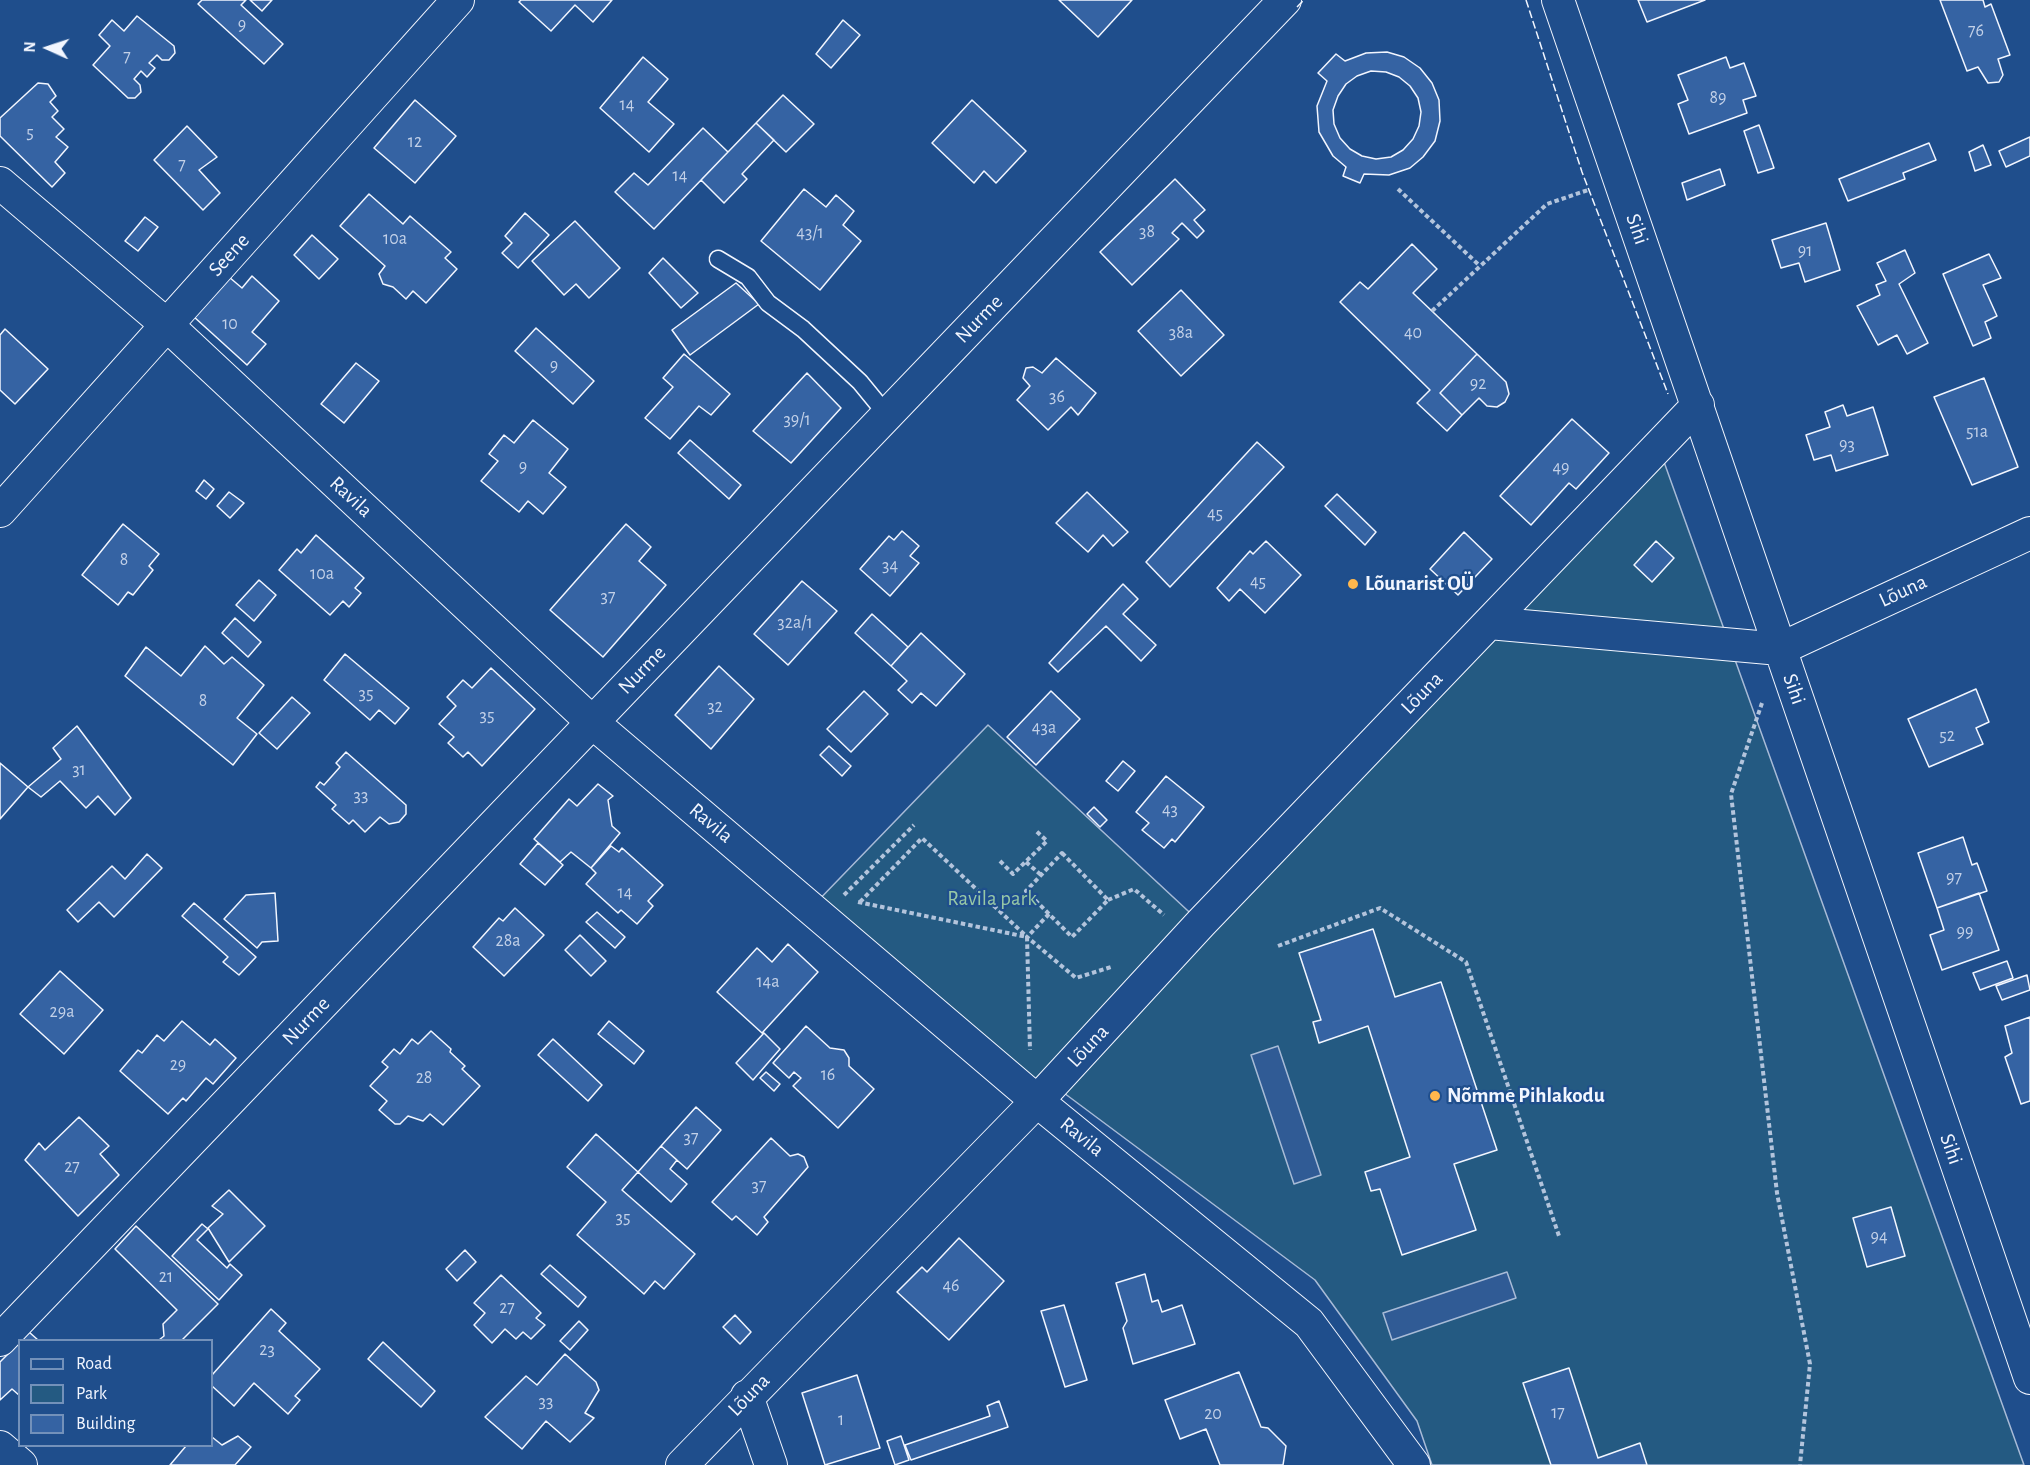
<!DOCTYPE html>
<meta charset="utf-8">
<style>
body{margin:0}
#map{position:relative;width:2030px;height:1465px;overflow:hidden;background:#1f4e8c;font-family:"Alegreya Sans",sans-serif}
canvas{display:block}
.legend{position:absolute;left:18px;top:1339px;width:195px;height:108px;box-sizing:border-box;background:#1f4e8c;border:2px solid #7391ba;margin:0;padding:8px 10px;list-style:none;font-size:18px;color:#f2f6ff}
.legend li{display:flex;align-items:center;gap:12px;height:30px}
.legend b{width:30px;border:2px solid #7391ba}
.north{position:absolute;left:18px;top:18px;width:60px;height:60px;-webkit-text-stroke:4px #1f4e8c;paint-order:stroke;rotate:273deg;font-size:16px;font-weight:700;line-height:24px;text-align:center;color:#f2f6ff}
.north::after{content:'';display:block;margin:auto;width:21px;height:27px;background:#f2f6ff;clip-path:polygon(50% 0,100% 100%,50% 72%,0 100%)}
</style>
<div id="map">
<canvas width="2030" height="1465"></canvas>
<ul class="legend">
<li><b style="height:8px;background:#1f4e8c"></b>Road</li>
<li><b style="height:16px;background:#245a82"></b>Park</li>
<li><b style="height:16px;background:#3563a3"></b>Building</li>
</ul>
<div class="north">N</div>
</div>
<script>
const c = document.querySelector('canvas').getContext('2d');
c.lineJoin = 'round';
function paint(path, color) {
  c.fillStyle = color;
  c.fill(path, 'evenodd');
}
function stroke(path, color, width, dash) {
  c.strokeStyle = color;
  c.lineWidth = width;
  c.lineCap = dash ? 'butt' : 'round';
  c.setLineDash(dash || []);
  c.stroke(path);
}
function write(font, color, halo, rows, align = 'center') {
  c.font = font + ' "Alegreya Sans",sans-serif';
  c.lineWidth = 4.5;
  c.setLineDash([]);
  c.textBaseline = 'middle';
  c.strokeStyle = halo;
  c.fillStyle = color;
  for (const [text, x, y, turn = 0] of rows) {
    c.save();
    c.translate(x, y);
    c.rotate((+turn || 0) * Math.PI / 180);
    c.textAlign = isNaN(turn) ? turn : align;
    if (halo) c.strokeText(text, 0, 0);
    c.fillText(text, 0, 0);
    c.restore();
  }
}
const green = new Path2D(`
 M1659,448L2024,1465H1432L1417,1421L1315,1280L1064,1093Z
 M988,725L1201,923L1037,1101L811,908Z`);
paint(green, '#245a82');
stroke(green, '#a8bbd7', 1.5);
const parking = new Path2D(`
 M1278,1046L1321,1175L1294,1184L1251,1055Z
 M1507,1272L1516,1298L1392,1340L1383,1313Z`);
paint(parking, '#305b95');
stroke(parking, '#a8bbd7', 1.5);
const building = new Path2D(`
 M202,0H246L241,5L283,44L264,64L198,4Z
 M250,0H272L262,11Z
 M521,0H612L593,22L575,5L551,31L519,2Z
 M1059,0H1132L1098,37Z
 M1638,0H1705L1647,22Z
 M1940,0H1983L1985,7L1991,4L2010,55L1998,59L2003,75L1999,82L1988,83L1978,67L1967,71Z
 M137,16L174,46L175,53L169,60H162L157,55L149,63L155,68L147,77L141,71L134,79L140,85L141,92L135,98H128L93,65L110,46L99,35L112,20L124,31Z
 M843,20L860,35L831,68L816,54Z
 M1387,52L1404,57L1420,68L1432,83L1439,100L1440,121L1435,141L1423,157L1410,168L1389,175L1364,174L1360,183L1343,176L1346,167L1333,156L1319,132L1317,106L1327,81L1318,73L1336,54L1345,61L1366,53ZM1371,71L1386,72L1399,77L1410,86L1418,98L1421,112L1419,126L1413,139L1403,150L1391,157L1376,159L1362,156L1350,149L1340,138L1334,124L1333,110L1338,96L1346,84L1357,76Z
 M643,57L668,79L648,102L674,124L649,152L600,108Z
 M1726,57L1730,68L1744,63L1756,96L1743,100L1747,113L1689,134L1678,104L1688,100L1678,75Z
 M38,83L48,84L56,96L50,102L58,111L52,117L64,129L56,137L68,147L55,162L65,173L52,187L0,136V118Z
 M783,95L814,124L786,152L756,123Z
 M415,100L456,136L415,183L374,148Z
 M972,100L1026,151L996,183L984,171L974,183L932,143Z
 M756,123L774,140L742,174L747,179L724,203L701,180Z
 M1759,125L1774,168L1758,173L1744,131Z
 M187,126L217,157L199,170L220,193L203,210L154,160Z
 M703,128L728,152L654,229L615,192L634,173L648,185Z
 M2030,137V156L2006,167L1999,151Z
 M1929,143L1936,160L1903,173L1905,179L1848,201L1839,179Z
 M1983,145L1991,165L1975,171L1969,152Z
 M1720,169L1725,185L1687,200L1682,183Z
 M1175,179L1205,210L1194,220L1204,231L1197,238L1182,223L1172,233L1179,239L1132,285L1100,252Z
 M804,189L826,207L836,195L854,211L843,225L861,241L820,290L761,241Z
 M369,194L403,224L410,216L451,252L445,258L457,269L426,303L413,291L406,299L393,287L383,284L379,274L385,266L340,226Z
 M525,213L549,235L518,268L502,253L512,243L505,236Z
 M145,217L158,227L138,251L125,241Z
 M575,221L620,268L589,298L576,284L564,295L532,261Z
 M1826,223L1840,270L1805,282L1799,263L1781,268L1772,240Z
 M312,235L338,259L319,279L294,255Z
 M1412,244L1437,269L1413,293L1477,354L1440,393L1462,415L1447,431L1417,403L1430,390L1340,302L1360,282L1368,289Z
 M1905,250L1915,273L1899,284L1928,343L1907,354L1897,335L1878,345L1857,306L1880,295L1876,285L1886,281L1877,263Z
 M1989,254L2001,278L1983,285L1997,316L1985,322L1991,338L1973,346L1943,274Z
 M663,258L698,293L681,308L649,273Z
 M252,276L279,301L252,332L266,344L247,365L193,316L229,277L242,288Z
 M736,283L759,304L690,355L672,330Z
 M1181,290L1224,335L1181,376L1138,331Z
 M536,328L594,381L573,404L515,351Z
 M5,329L48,369L15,404L0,390V335Z
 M684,354L730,394L711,415L699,406L670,439L645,418L673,387L663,378Z
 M1477,354L1506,382L1509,394L1505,402L1497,407L1487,406L1479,398L1462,415L1440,393Z
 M1056,358L1096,393L1078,415L1071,407L1048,430L1017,400L1030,386L1023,378L1026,368L1033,367L1042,373Z
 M356,363L379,381L344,423L321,404Z
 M807,373L841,408L791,463L753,431Z
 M1984,378L2018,467L1972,485L1934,397Z
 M1843,405L1847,416L1873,407L1888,455L1836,471L1831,455L1814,460L1806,435L1830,427L1825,412Z
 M1572,419L1609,453L1576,489L1569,483L1531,525L1500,496Z
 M533,420L568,449L549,473L566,487L543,514L528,501L519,512L481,481L498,461L489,454L504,435L514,443Z
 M690,440L741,485L729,499L678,453Z
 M1257,442L1284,467L1170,587L1146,562Z
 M204,480L214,489L206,499L196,491Z
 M229,492L244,503L230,518L217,506Z
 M1087,492L1128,532L1113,546L1103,535L1088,552L1056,523Z
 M1337,494L1376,532L1365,545L1325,506Z
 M123,524L159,554L149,566L153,570L133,595L128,592L118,605L82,575Z
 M626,524L651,547L639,561L666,585L603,657L550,610Z
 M902,531L919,546L910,556L919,563L890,596L860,569L889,536L894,540Z
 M1464,532L1492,559L1458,595L1430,569Z
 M316,535L364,578L355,588L361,593L349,607L343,601L330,615L279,570L297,549L301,553Z
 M1266,541L1301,575L1265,613L1240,589L1229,601L1217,588L1250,551L1253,554Z
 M1656,541L1674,558L1652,582L1634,565Z
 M259,580L276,595L254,621L236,605Z
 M802,581L837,611L788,665L754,634Z
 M1123,584L1138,599L1123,614L1156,645L1141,661L1106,626L1058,672L1049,663Z
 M872,614L908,647L891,666L855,633Z
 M235,618L261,642L248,657L222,633Z
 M921,633L965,674L936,706L921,693L912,703L898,690L907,681L891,666Z
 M205,646L224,664L232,657L264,685L237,718L257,734L233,765L125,676L146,647L181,676Z
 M345,654L409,708L395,724L379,710L370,720L324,680Z
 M719,666L754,699L711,749L675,715Z
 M491,668L535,709L482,766L468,752L463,757L448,743L454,737L439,724L456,706L447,697L463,680L472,688Z
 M1976,689L1989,722L1976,728L1983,744L1929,767L1908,719Z
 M864,691L888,714L851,752L827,729Z
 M1051,691L1080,719L1036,765L1007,737Z
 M292,697L310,713L277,749L259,733Z
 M77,726L131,798L115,815L98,796L86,808L60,781L41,797L28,787L61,759L53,748Z
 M829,746L851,766L842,776L820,755Z
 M346,752L406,805V814L399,822L389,824L380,817L365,832L353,820L349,824L332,809L336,805L316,787L320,782L324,785L340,767L336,763Z
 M1123,761L1135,771L1118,791L1106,781Z
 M0,763L28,787L0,819Z
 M1166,776L1204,807L1175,842L1172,839L1164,848L1142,830L1149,823L1136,812Z
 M598,784L613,796L608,800L612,826L620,833L591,868L571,852L560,862L534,839L569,799L577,806Z
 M1094,807L1107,820L1100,827L1087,814Z
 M1963,837L1972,865L1977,863L1987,891L1937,908L1918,853Z
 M538,843L563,865L545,885L520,864Z
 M611,846L619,852L622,848L663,885L648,901L653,906L637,924L621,910L618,913L586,884L596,873L591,868Z
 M147,854L162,868L114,917L99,902L78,922L67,910L112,866L125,879Z
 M275,893L278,941L262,942L257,948L224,919L246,895Z
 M1979,893L1999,950L1942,970L1930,935L1944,930L1937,908Z
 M194,903L256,957L239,975L223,962L228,957L182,916Z
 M515,908L544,935L504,976L473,947L499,918L503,921Z
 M597,912L625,937L615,948L586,922Z
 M1373,929L1395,997L1441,982L1497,1150L1454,1164L1476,1230L1402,1255L1380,1189L1371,1191L1365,1172L1410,1157L1368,1026L1319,1043L1313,1022L1321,1020L1299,953Z
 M580,935L606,961L591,976L565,950Z
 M788,944L818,972L762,1033L717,992L757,948L772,962Z
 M2007,961L2013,978L1980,990L1973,973Z
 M60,971L103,1010L64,1054L20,1014Z
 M2027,975L2030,990L2002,1000L1996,986Z
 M2030,1017V1101L2021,1104L2005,1057L2012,1053L2005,1026Z
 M182,1021L210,1045L215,1039L236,1058L213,1084L206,1078L186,1101L183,1098L168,1114L120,1071L138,1050L142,1053L157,1035L164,1041Z
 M609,1021L644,1051L634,1064L598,1034Z
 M806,1026L830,1048L844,1050L849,1058V1066L874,1089L838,1128L793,1086L801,1078L794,1072L789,1078L773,1063Z
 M431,1031L451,1049L450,1052L465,1066L462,1069L480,1086L443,1125L430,1114L423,1121L408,1116L400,1124H395L379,1110L387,1101L370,1086L388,1067L382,1062L394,1049L400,1054L412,1039L418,1044Z
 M764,1033L780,1049L753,1080L736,1063Z
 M553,1039L602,1085L588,1101L538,1055Z
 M766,1072L780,1084L774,1091L760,1078Z
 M696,1107L721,1130L687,1169L661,1146Z
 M79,1117L109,1146L100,1154L119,1175L78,1216L25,1160L39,1143L45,1150Z
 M596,1134L638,1172L622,1190L695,1254L664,1289L655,1281L644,1294L577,1235L606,1202L567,1167Z
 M771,1138L790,1156L798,1154L804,1157L808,1167L764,1217L768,1222L757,1235L736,1216L732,1220L712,1202Z
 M661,1146L677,1160L670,1169L687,1184L671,1202L638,1172Z
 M229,1190L265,1226L229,1262L208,1228L223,1214L212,1206Z
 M1891,1207L1905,1256L1867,1267L1853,1218Z
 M202,1224L208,1229L197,1240L227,1268L230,1264L242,1275L219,1300L172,1256Z
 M136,1226L218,1304L182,1340H159L164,1336L163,1324L177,1310L115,1249Z
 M959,1238L1004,1281L949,1340L897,1292L922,1267L927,1272Z
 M465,1250L476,1262L457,1281L446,1269Z
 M550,1265L586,1297L578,1307L541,1274Z
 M1145,1274L1152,1302L1158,1300L1162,1312L1182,1305L1195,1344L1133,1364L1123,1328L1127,1321L1116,1283Z
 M501,1275L541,1313L536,1318L545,1325L531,1339L523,1332L516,1339L505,1329L492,1343L474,1325L485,1313L474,1303Z
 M1064,1305L1087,1380L1065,1387L1041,1311Z
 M271,1309L286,1323L279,1331L320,1369L295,1396L300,1400L288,1414L254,1383L234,1406L212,1386V1375Z
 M735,1315L751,1332L740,1344L723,1327Z
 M579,1321L588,1330L570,1350L560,1341Z
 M29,1332L38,1340H21Z
 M20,1342V1396L12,1389L0,1400V1362Z
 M383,1342L435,1391L421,1407L368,1359Z
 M565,1354L596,1382L599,1390L585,1413L594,1418L570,1442L546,1421L522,1449L485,1417L526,1376L537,1385Z
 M1569,1368L1598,1458L1640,1443L1647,1465H1551L1523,1383Z
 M1239,1372L1261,1427L1268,1428L1286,1446L1283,1465H1220L1206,1429L1180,1439L1165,1400Z
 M857,1375L880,1448L825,1465L802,1393Z
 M999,1401L1008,1427L911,1460L905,1445L990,1416L987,1406Z
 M238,1436L251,1447L235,1465H170L186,1446H212V1437L222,1445Z
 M901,1436L909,1460L895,1465L887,1441Z`);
paint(building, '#3563a3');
stroke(building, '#f2f6ff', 1.5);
const lane = new Path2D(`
 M718,259L748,277L768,303L803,329L860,382L887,415`);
const street = new Path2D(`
 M1558,0L2030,1378
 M0,183L167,325L592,722L1037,1101L1309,1323L1414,1465
 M0,511L458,0
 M1489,623L1780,649L2030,533
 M0,1340L1285,0
 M747,1396L771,1465
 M0,1447L21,1465
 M682,1465L1037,1101L1201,923L1698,405`);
stroke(lane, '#f2f6ff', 19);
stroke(street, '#f2f6ff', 34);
stroke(new Path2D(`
 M1398,189L1480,266
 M1432,311L1547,204L1588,190
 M1762,703L1731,794L1777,1193L1810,1364L1800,1465
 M1062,853L1108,900L1072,937L1026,891Z
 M1000,861L1013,874L1047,841L1035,830
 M1026,862L1041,875
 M844,895L914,825
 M1108,900L1134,889L1164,915
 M858,902L1027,937L1030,1050
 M860,902L922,838L1026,936
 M1049,914L1027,937L1076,978L1111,967
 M1278,946L1380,908L1466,962L1559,1236`), '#b3c4dc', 4, [4.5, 3]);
stroke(lane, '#1f4e8c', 16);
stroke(street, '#1f4e8c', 32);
stroke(new Path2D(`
 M1526,0L1582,172L1668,394
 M1297,7L1304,0`), '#f2f6ff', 1.5, [8, 3]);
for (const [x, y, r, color] of [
 [1353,584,6,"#ffb74d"],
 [1435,1096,6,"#ffb74d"]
]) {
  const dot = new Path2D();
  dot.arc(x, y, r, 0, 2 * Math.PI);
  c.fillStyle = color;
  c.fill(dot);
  stroke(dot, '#1f4e8c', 2);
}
write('18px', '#c3d1e8', null, [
 ["9",242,25],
 ["76",1976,31],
 ["7",127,57],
 ["89",1718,98],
 ["14",627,105],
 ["5",30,133],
 ["12",415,142],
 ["7",182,165],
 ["14",680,176],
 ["38",1147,232],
 ["43/1",810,233],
 ["10a",395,239],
 ["91",1805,251],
 ["10",230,324],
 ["38a",1181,333],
 ["40",1413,333],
 ["9",554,366],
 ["92",1478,384],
 ["36",1057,397],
 ["39/1",797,420],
 ["51a",1977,432],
 ["93",1847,445],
 ["9",523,467],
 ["49",1561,468],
 ["45",1215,514],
 ["8",124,560],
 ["34",890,566],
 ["10a",322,574],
 ["45",1258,582],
 ["37",608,597],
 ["32a/1",795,623],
 ["35",366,694],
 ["8",203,701],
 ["32",715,707],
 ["35",487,716],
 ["43a",1044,728],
 ["52",1947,736],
 ["31",79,770],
 ["33",361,796],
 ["43",1170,810],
 ["97",1954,878],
 ["14",625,893],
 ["99",1965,932],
 ["28a",508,941],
 ["14a",768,982],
 ["29a",62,1012],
 ["29",178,1065],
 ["16",828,1075],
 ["28",424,1078],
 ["37",691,1138],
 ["27",72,1167],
 ["37",759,1186],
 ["35",623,1218],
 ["94",1879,1237],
 ["21",166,1277],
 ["46",951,1286],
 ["27",507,1308],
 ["23",267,1350],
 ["33",546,1402],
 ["17",1558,1413],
 ["20",1213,1414],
 ["1",841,1420]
]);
write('21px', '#f2f6ff', '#1f4e8c', [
 ["Sihi",1637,229,71],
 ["Seene",229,255,-48],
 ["Nurme",979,319,-46],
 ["Ravila",351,497,43],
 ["Lõuna",1903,591,-25],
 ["Nurme",642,670,-46],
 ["Sihi",1794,689,71],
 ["Lõuna",1422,693,-46],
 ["Ravila",711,823,40],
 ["Nurme",306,1021,-46],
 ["Lõuna",1088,1046,-47],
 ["Ravila",1082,1137,39],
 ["Sihi",1951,1149,71],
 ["Lõuna",749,1395,-46]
]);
write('bold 21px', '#f2f6ff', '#1f4e8c', [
 ["Lõunarist OÜ",1365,584],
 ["Nõmme Pihlakodu",1447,1096]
], 'left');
write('21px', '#97c8a6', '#1f4e8c', [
 ["Ravila park",992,899]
]);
</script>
